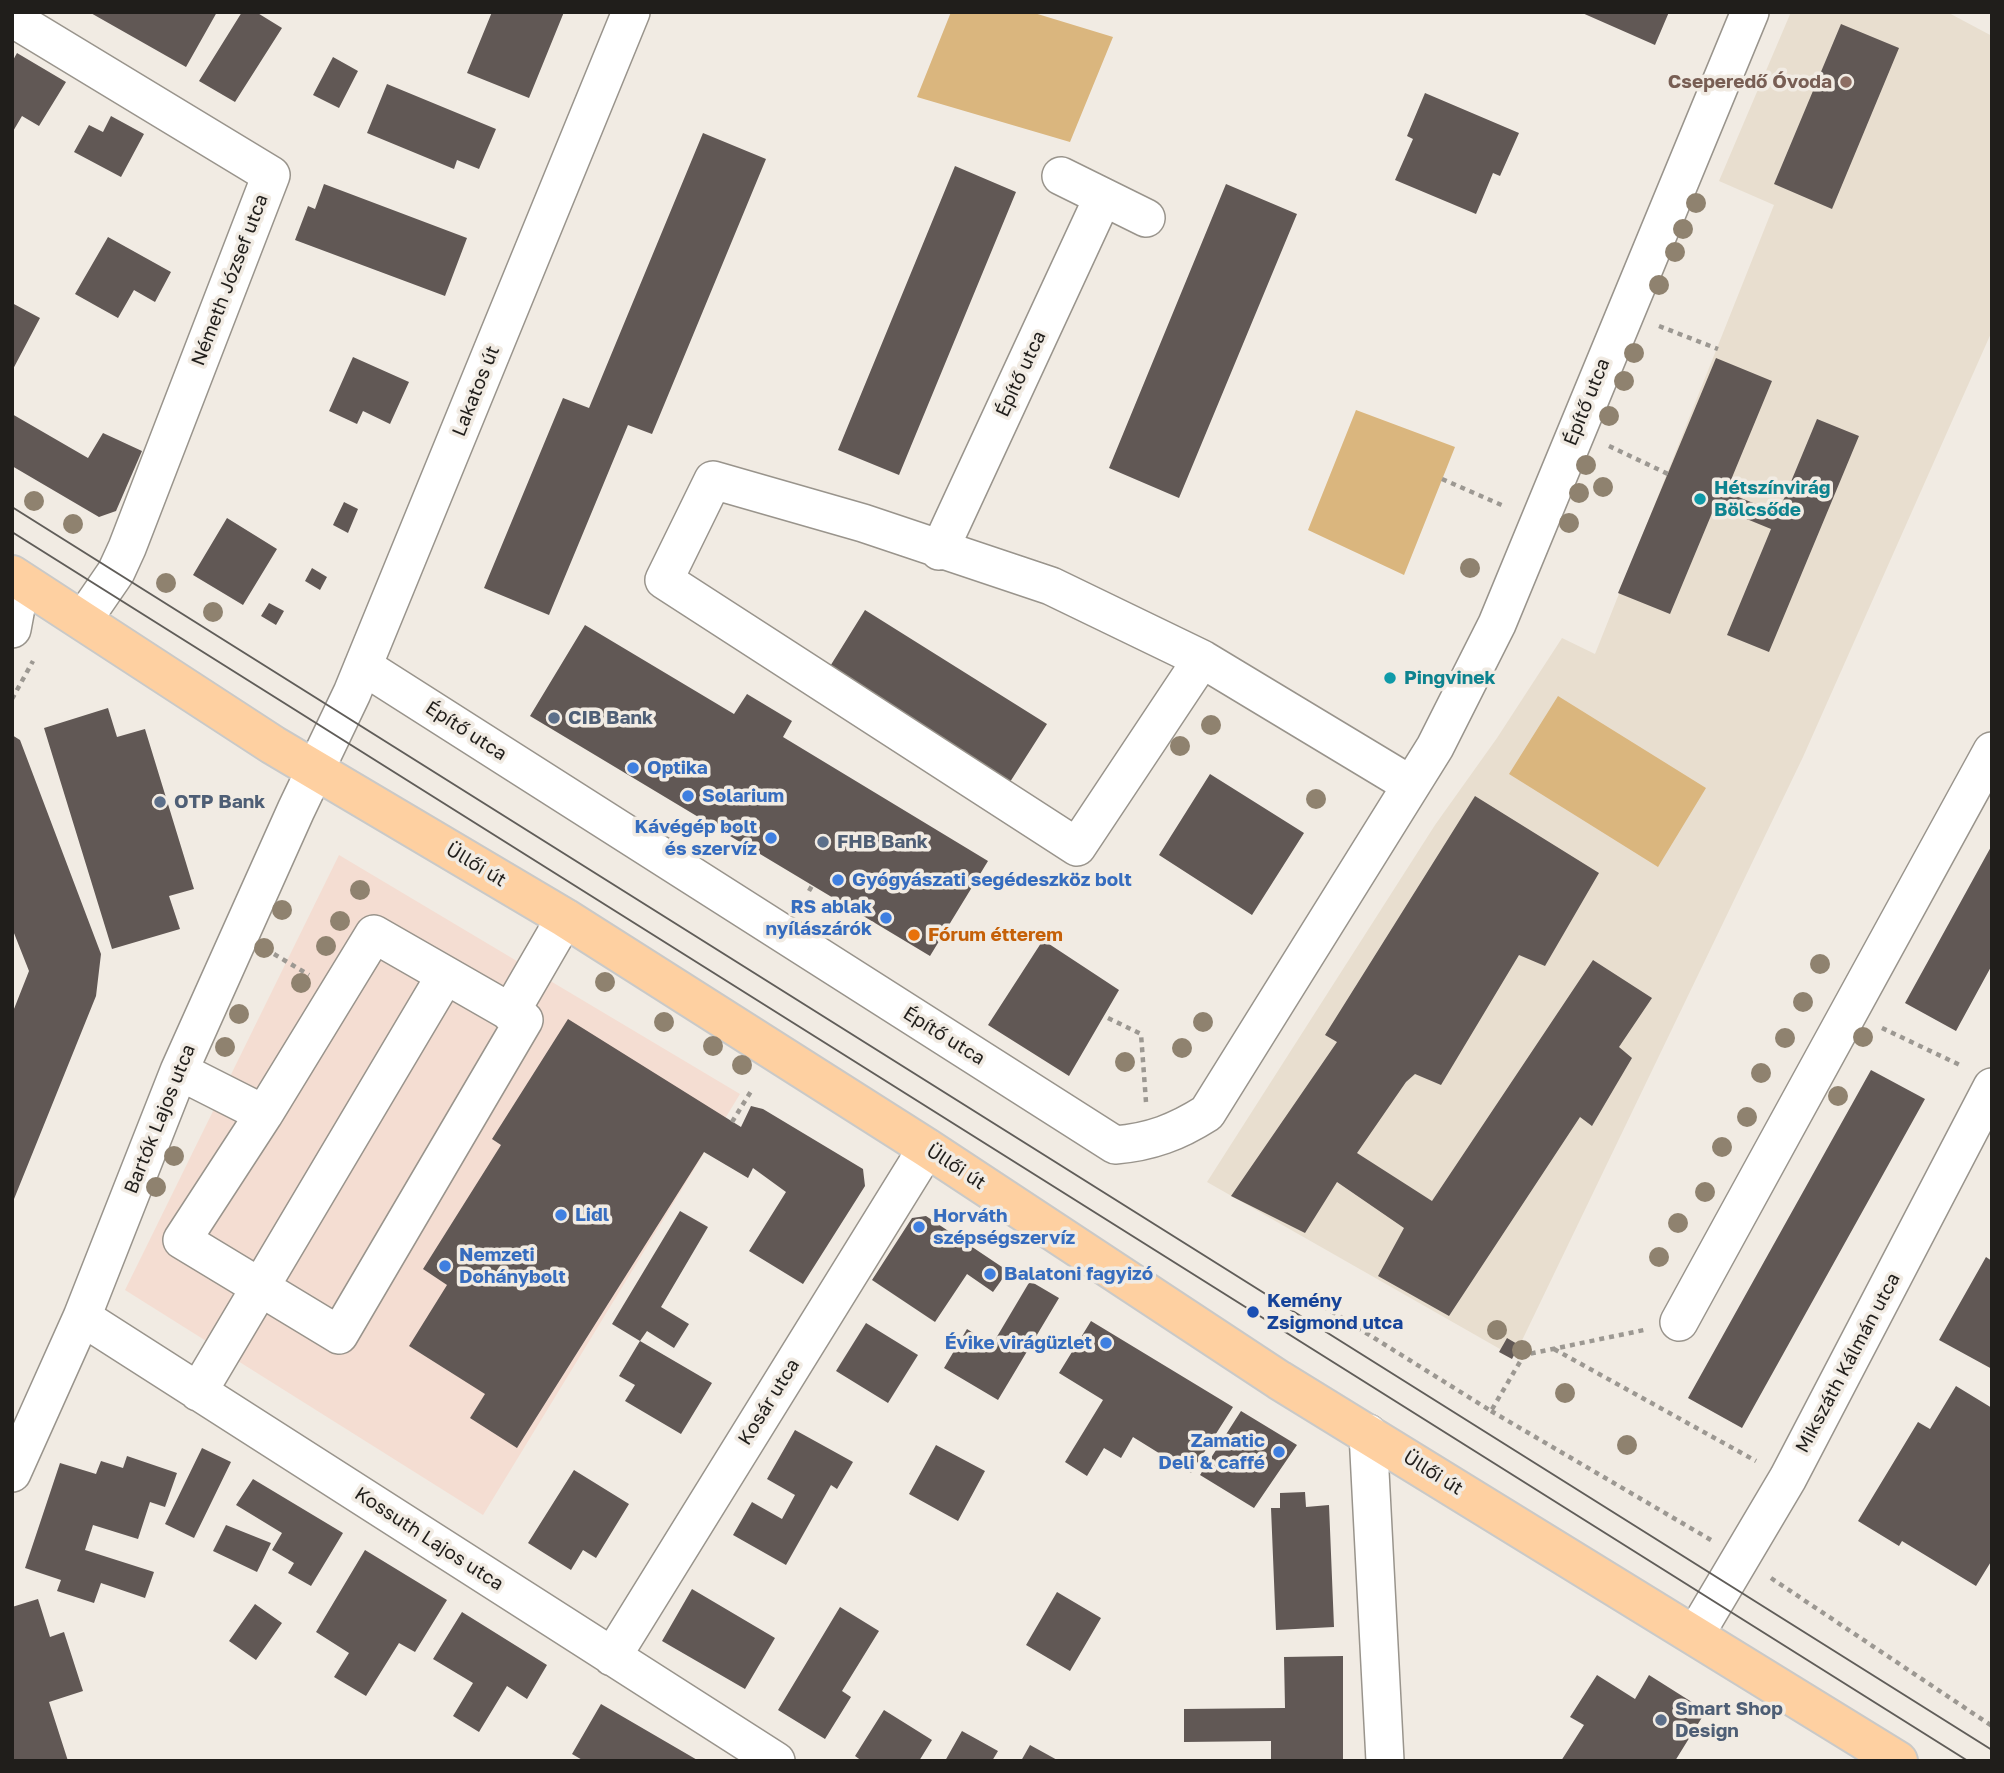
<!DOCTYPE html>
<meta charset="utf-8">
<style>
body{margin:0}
#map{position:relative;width:2004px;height:1773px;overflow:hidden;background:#f1ebe3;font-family:"Golos Text",sans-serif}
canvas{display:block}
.frame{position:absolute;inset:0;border:14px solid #201e1b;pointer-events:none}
</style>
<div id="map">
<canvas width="2004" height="1773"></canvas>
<div class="frame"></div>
</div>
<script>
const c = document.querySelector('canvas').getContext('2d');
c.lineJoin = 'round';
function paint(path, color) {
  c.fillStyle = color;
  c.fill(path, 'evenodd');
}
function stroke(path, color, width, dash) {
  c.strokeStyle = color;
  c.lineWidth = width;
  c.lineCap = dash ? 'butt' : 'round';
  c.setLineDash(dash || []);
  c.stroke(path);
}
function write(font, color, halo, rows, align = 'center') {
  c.font = font + ' "Golos Text",sans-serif';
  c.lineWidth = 7;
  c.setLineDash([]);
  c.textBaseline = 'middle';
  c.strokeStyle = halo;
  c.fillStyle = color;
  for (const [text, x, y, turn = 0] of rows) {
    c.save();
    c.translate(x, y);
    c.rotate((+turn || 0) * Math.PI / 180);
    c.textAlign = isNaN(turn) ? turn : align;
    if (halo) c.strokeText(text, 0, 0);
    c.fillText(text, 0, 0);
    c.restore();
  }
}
paint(new Path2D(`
 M339,855L740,1094L483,1515L125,1290Z`), '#f4ddd2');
paint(new Path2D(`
 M1791,12H1947L1992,36V331L1803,757L1514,1357L1207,1182L1435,825L1497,738L1562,638L1595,654L1774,205L1719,181Z`), '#e8decf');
paint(new Path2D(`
 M951,12H1031L1113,37L1070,142L917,97Z
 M1356,410L1455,447L1404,575L1308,530Z
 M1558,696L1706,788L1658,867L1509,774Z`), '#dab67e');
paint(new Path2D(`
 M89,12H217L186,67Z
 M242,12H256L282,28L235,102L199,81Z
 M492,12H564L529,98L467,73Z
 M1580,12H1669L1655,45Z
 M1841,24L1899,48L1832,209L1774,184Z
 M17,53L66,82L39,126L22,116L12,133V62Z
 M333,57L358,71L339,108L313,95Z
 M387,84L496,129L479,169L457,160L454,169L367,133Z
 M1425,93L1519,133L1500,176L1493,173L1476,214L1395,180L1413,139L1407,136Z
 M111,116L144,134L121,177L74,152L89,125L103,132Z
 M703,133L766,159L652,434L628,425L549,615L484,588L563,398L589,408Z
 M955,166L1016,192L899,475L838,450Z
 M324,184L467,238L445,296L295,240L308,206L315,209Z
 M1226,184L1297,214L1179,498L1109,468Z
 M108,237L171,272L155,302L134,290L118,318L75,294Z
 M12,303L40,318L12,371Z
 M353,357L409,382L390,424L363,411L357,424L329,411Z
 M1716,358L1772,381L1726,492L1778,513L1817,419L1859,436L1769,652L1727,635L1771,529L1715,506L1670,614L1618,593Z
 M12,414L88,458L103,433L142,451L116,511L99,517L12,466Z
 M344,502L358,509L348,533L333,525Z
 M227,518L277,549L243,605L193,575Z
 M312,568L327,577L320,590L305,581Z
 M269,603L284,611L276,625L261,616Z
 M865,610L1047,724L1010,782L829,668Z
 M585,625L734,714L747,694L792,721L783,737L988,861L930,956L530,716Z
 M108,708L117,737L145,729L194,889L169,896L180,929L112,949L44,728Z
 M12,735L20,740L101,954L96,996L12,1204V1014L29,971L12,928Z
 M1210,774L1304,833L1252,915L1159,855Z
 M1475,796L1599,873L1545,966L1519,955L1441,1085L1415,1074L1406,1082L1357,1153L1432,1201L1593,960L1652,998L1619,1047L1632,1058L1592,1126L1580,1117L1449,1316L1378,1276L1404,1228L1337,1182L1305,1233L1231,1196L1337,1042L1325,1035Z
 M1992,845V965L1956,1031L1905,1003Z
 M1043,940L1119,990L1069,1076L988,1025Z
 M568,1019L741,1127L751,1106L763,1109L863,1169L865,1186L803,1284L749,1251L786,1192L753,1168L748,1178L704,1152L517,1448L470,1418L485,1394L409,1346L447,1285L423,1269L501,1145L492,1139Z
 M1871,1070L1925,1099L1742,1428L1688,1398Z
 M680,1211L708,1227L661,1307L689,1324L674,1348L647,1331L640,1341L712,1383L681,1434L625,1401L635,1385L619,1376L640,1341L612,1324Z
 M926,1216L1008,1271L993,1292L967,1274L935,1322L872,1280L912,1218Z
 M1986,1257L1992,1261V1369L1939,1340Z
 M1030,1281L1059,1298L998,1400L944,1368L967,1329L992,1345Z
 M1091,1321L1233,1407L1191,1473L1133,1437L1121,1458L1104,1448L1087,1476L1065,1462L1103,1400L1059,1373Z
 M866,1323L918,1355L888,1403L836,1371Z
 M1507,1338L1519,1345L1512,1359L1499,1352Z
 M1956,1386L1992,1408V1560L1976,1586L1902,1541L1899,1546L1858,1521L1918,1422L1930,1429Z
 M1241,1411L1297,1445L1254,1508L1200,1475Z
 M795,1430L853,1462L837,1489L831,1485L786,1565L733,1535L752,1502L782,1519L795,1495L767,1479Z
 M936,1445L985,1471L958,1521L909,1494Z
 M202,1448L231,1462L194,1538L165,1524Z
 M127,1456L177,1473L165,1507L150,1502L138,1539L93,1525L85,1550L154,1572L145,1598L101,1583L94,1603L57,1591L61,1580L25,1568L60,1463L96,1474L101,1461L123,1468Z
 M574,1470L629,1504L596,1558L583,1550L571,1570L528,1543Z
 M253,1479L343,1533L311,1586L288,1573L294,1563L272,1550L282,1533L236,1505Z
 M1305,1492L1306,1507L1329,1505L1334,1627L1276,1630L1271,1508H1280V1493Z
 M226,1525L271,1543L257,1572L213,1551Z
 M365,1550L447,1600L415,1652L399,1643L366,1696L334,1677L349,1653L316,1632Z
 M692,1589L775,1638L745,1689L662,1641Z
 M1057,1592L1101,1618L1070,1671L1026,1645Z
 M38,1599L50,1637L64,1632L83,1691L49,1702L68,1761H12V1607Z
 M255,1604L282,1623L256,1660L229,1641Z
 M840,1607L879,1631L842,1691L851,1697L825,1739L778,1710Z
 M462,1612L547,1665L527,1699L507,1686L479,1732L453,1716L473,1683L433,1659Z
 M1343,1656V1761H1271V1741L1184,1742V1709L1285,1708L1284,1657Z
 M1597,1675L1635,1699L1649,1675L1706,1711L1675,1761H1561L1584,1725L1570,1717Z
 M601,1704L699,1761H584L572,1754Z
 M884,1710L932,1740L919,1761H862L855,1756Z
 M962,1731L998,1751L992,1761H945Z
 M1030,1745L1059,1761H1021Z`), '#615855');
const minor = new Path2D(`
 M12,18L271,175L127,548L116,572L83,620
 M1061,176L1146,218
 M939,551L1103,197
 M12,629L21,581
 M1202,659L1077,847L664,580L713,480L863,523L1051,586L1202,659L1411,785
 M363,666L1115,1145C1151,1142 1177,1132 1207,1113L1435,747L1497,624L1750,12
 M510,1013L565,918
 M179,1071L264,1114L374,934L524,1020L339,1335L182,1240L264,1114
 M82,1317L776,1761
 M1679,1322L1992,751
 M198,1392L445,976
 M1368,1433L1385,1761
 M12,1473L82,1317L179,1071L296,810L352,693L631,12
 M1695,1635L1788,1478L1992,1087
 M612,1657L927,1148`);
const major = new Path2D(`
 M12,575L273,745L565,918L927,1148L1279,1380L1898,1761`);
stroke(minor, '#99948c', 40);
stroke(major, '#c9c9c8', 42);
stroke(new Path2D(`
 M1659,326L1718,349
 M1609,446L1668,474
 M1442,479L1506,507
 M12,699L33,661
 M809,891L813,884
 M274,954L309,975
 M1108,1018L1141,1034L1146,1102
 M1882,1028L1962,1066
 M732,1122L753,1088
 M1323,1306L1491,1411L1524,1355L1644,1330
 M1554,1349L1756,1461
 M1491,1411L1711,1540
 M1771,1578L1992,1726`), '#9c9892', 4.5, [5, 5]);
stroke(minor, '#fff', 37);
stroke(major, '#fed0a1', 38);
stroke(new Path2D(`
 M12,507L1992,1750
 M12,532L1968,1761`), '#605d59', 2);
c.fillStyle = '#8f826f';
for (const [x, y] of [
 [1696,203],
 [1683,229],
 [1675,252],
 [1659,285],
 [1634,353],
 [1624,381],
 [1609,416],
 [1586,465],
 [1603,487],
 [1579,493],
 [34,501],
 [1569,523],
 [73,524],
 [1470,568],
 [166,583],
 [213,612],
 [1211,725],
 [1180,746],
 [1316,799],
 [360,890],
 [282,910],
 [340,921],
 [326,946],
 [264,948],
 [1820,964],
 [605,982],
 [301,983],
 [1803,1002],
 [239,1014],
 [664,1022],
 [1203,1022],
 [1863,1037],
 [1785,1038],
 [713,1046],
 [225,1047],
 [1182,1048],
 [1125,1062],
 [742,1065],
 [1761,1073],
 [1838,1096],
 [1747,1117],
 [1722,1147],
 [174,1156],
 [156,1187],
 [1705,1192],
 [1678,1223],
 [1659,1257],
 [1497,1330],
 [1522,1350],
 [1565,1393],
 [1627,1445]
]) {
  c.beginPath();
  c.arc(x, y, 10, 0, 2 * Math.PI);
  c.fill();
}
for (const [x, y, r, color] of [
 [1846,82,7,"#8d6e63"],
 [1700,499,7,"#0f9aa8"],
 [1390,678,7,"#0f9aa8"],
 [554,718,7,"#5c6f8a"],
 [633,768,7,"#3f7fe0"],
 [688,796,7,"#3f7fe0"],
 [160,802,7,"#5c6f8a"],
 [771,838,7,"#3f7fe0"],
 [823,842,7,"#5c6f8a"],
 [838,880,7,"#3f7fe0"],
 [886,918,7,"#3f7fe0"],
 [914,935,7,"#e8710a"],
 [561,1215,7,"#3f7fe0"],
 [919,1227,7,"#3f7fe0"],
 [445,1266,7,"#3f7fe0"],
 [990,1274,7,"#3f7fe0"],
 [1253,1312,7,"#1a4fb4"],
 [1106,1343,7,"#3f7fe0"],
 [1279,1452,7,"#3f7fe0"],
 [1661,1720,7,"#5c6f8a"]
]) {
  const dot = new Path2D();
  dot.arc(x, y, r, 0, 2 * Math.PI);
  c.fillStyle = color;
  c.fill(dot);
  stroke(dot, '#f1ebe3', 2.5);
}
write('bold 19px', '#785e54', '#f1ebe3', [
 ["Cseperedő Óvoda",1832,82]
], 'right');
write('19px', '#201e1b', '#f1ebe3', [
 ["Németh József utca",230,280,-69],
 ["Építő utca",1021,374,-65],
 ["Lakatos út",476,391,-68],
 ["Építő utca",1587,402,-68],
 ["Építő utca",466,731,33],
 ["Üllői út",476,865,31],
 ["Építő utca",944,1036,32],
 ["Bartók Lajos utca",160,1119,-68],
 ["Üllői út",956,1167,33],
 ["Mikszáth Kálmán utca",1848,1363,-62],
 ["Kosár utca",769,1402,-58],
 ["Üllői út",1433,1473,32],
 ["Kossuth Lajos utca",429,1539,33]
]);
write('bold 19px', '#0d838f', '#f1ebe3', [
 ["Hétszínvirág",1714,488],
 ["Bölcsőde",1714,510],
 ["Pingvinek",1404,678]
], 'left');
write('bold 19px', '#4e5e75', '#f1ebe3', [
 ["CIB Bank",568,718],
 ["OTP Bank",174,802],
 ["FHB Bank",837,842],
 ["Smart Shop",1675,1709],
 ["Design",1675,1731]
], 'left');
write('bold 19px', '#366cbe', '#f1ebe3', [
 ["Optika",647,768],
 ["Solarium",702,796],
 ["Kávégép bolt",757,827,"right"],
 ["és szervíz",757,849,"right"],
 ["Gyógyászati segédeszköz bolt",852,880],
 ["RS ablak",872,907,"right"],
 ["nyílászárók",872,929,"right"],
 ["Lidl",575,1215],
 ["Horváth",933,1216],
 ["szépségszervíz",933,1238],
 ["Nemzeti",459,1255],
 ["Dohánybolt",459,1277],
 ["Balatoni fagyizó",1004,1274],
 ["Évike virágüzlet",1092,1343,"right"],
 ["Zamatic",1265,1441,"right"],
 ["Deli & caffé",1265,1463,"right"]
], 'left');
write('bold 19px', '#c56008', '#f1ebe3', [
 ["Fórum étterem",928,935]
], 'left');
write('bold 19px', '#164399', '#f1ebe3', [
 ["Kemény",1267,1301],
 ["Zsigmond utca",1267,1323]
], 'left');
</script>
